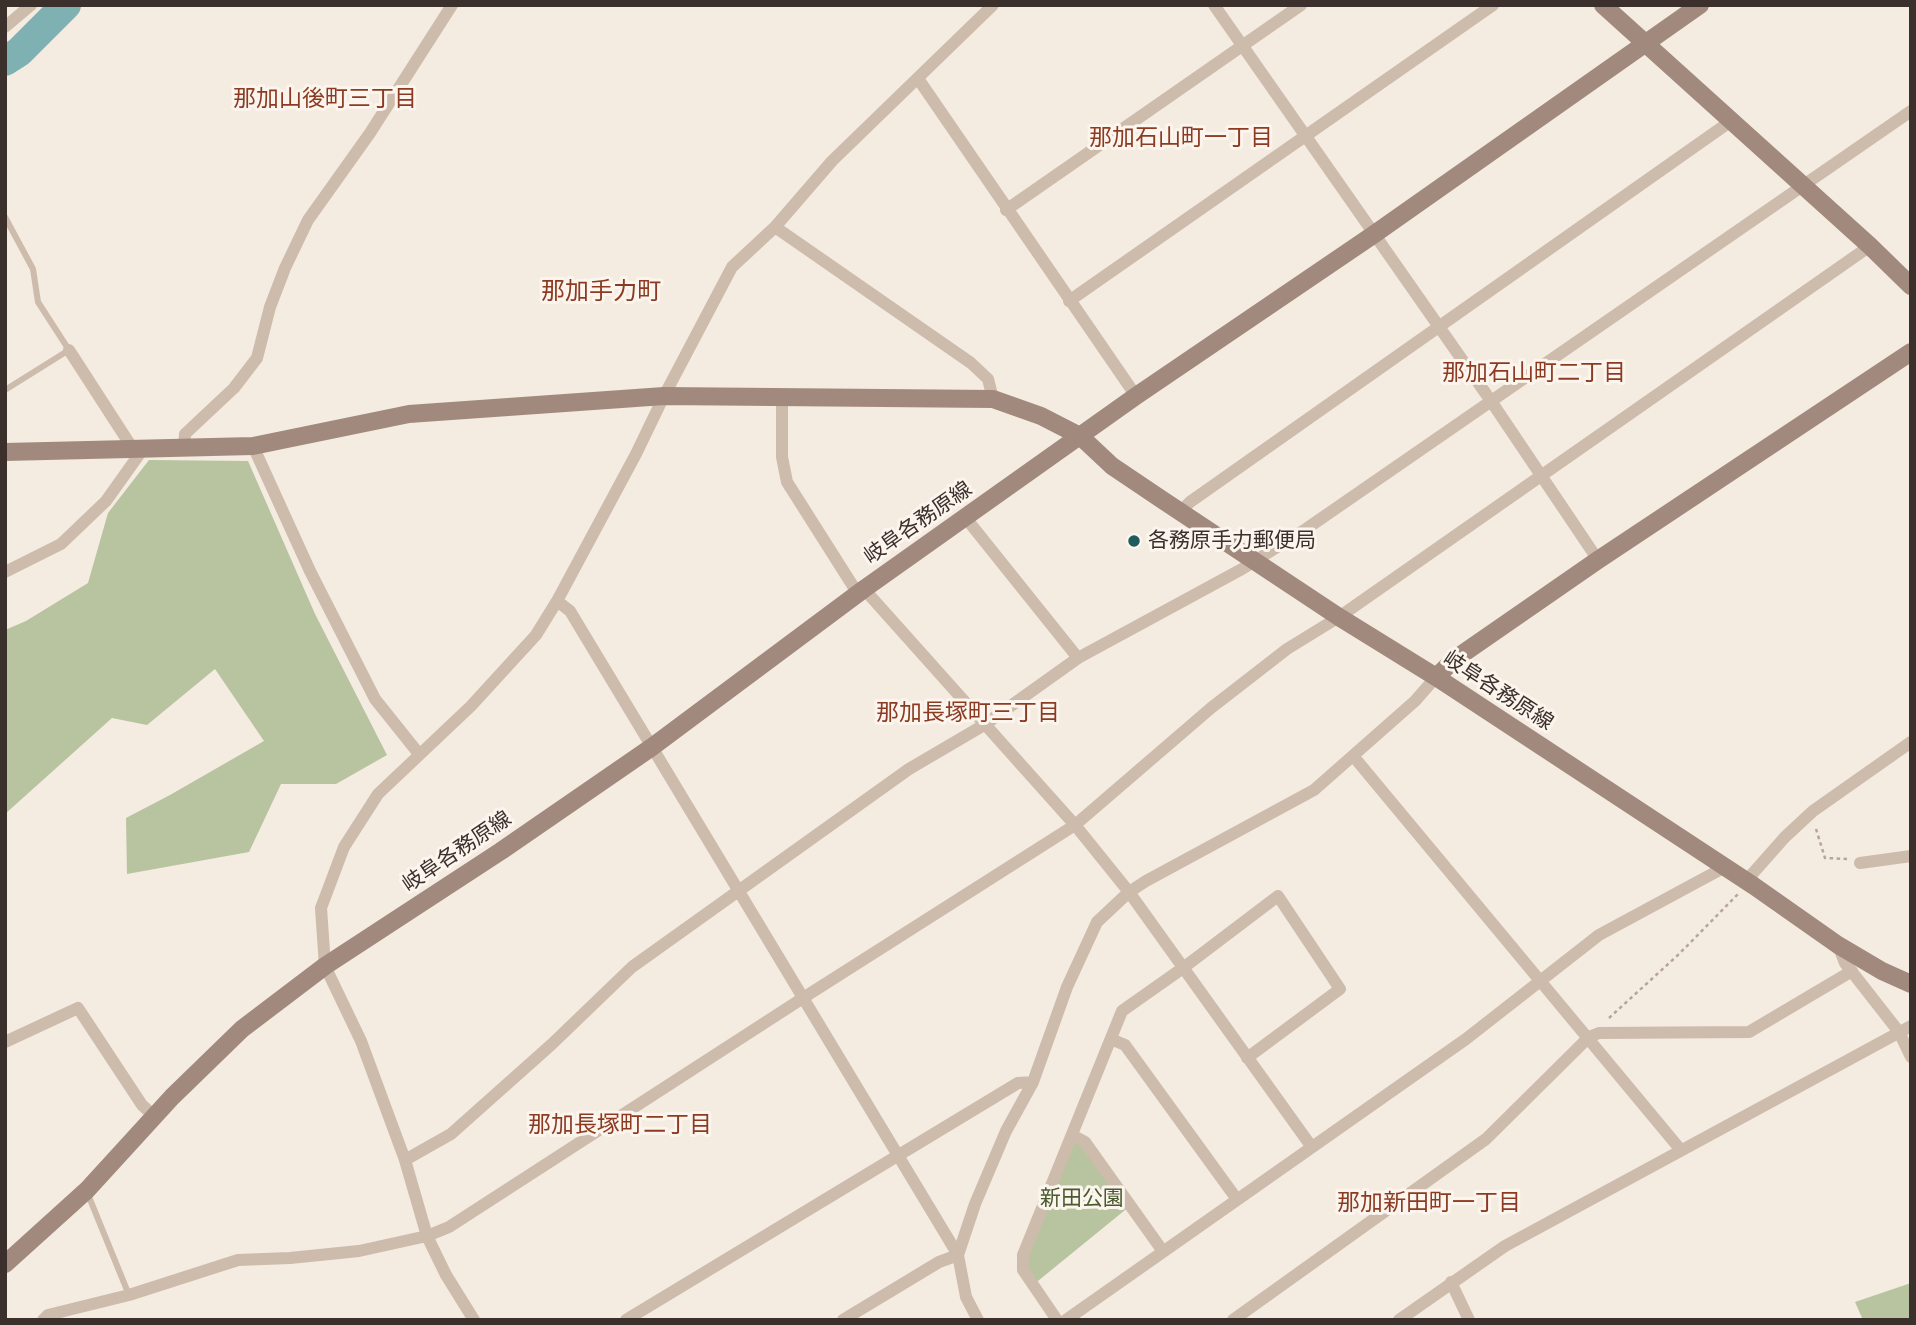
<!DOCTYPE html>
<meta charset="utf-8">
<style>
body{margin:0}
#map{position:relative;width:1916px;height:1325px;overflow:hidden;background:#f4ebe1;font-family:Figtree,sans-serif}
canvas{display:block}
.frame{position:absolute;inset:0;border:7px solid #3b302b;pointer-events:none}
</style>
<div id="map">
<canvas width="1916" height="1325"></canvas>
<div class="frame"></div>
</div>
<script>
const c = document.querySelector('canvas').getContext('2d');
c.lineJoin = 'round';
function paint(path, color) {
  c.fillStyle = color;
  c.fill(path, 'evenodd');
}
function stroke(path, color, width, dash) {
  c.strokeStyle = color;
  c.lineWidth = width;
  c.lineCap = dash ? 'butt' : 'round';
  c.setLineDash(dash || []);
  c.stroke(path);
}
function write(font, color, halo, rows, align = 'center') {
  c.font = font + ' Figtree,"Noto Sans JP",sans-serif';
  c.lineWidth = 6;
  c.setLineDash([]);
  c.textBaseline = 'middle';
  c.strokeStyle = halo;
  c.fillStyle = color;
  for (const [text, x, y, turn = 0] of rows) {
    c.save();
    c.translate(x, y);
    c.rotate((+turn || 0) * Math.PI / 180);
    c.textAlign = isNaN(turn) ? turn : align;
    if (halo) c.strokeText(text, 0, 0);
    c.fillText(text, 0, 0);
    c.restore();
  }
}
paint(new Path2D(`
 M149,460L248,461L315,614L387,755L336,784H281L249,852L127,874L126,818L170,795L264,741L215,669L147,725L112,718L5,814V630L26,621L88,583L108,513Z
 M1072,1135L1130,1206L1033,1285L1023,1255Z
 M1911,1283V1320H1863L1855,1302Z`), '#b8c4a0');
stroke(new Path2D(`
 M5,61L19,52L66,5`), '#7fb0b2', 30);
stroke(new Path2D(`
 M1816,829L1825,858L1847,859
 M1609,1018L1678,955L1738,894`), '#b9a596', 2.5, [3.5, 3.5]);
stroke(new Path2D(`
 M5,217L33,269L38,302L69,350L5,390
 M87,1192L129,1295`), '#cdbbac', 6);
stroke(new Path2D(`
 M1214,5L1491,401L1598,560
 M5,27L31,5
 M919,80L1136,396
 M1006,210L1301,5
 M775,227L971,363L988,379L993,399
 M1069,301L1493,5
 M69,350L133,449
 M782,397V457L787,482L858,594
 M253,446L310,571L375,699L419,754
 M184,448L185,434L234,388L257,358L270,307L285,268L308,220L370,133L452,5
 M1180,512L1190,502L1731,121
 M965,517L1078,658
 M5,572L61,544L106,501L143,449
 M864,589L1075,825L1129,892L1311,1146
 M557,601L570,611L958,1255L966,1297L978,1320
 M1354,757L1680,1149
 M1860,863L1911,856
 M1746,881L1785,837L1813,811L1911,742
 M1838,945L1845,963L1899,1032L1911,1057
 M1111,1039L1125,1045L1236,1198
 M5,1042L78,1008L142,1105L154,1116
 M1072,1135L1085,1142L1162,1250
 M405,1160L451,1134L552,1044L632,967L909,769L984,725L1078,658L1242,569L1306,529L1911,111
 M958,1255L975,1204L1006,1131L1033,1082L1067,987L1097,922L1129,892L1146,881L1314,790L1415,701L1436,677
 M1451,1282L1469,1320
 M43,1320L48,1315L129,1295L238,1260L290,1258L359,1251L427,1236L449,1227L803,998L1075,825L1211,708L1287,649L1339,617L1870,246
 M474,1320L446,1275L427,1236L405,1160L361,1041L325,966L321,908L344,847L378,794L471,706L536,635L557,601L636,454L664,396L732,267L775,227L832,161L993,5
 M626,1320L1018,1083L1033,1082
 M843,1320L939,1262L958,1255
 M1057,1320L1023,1270V1255L1122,1011L1183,968L1278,896L1340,989L1247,1058
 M1066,1320L1466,1039L1599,935L1725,867
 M1233,1320L1486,1139L1589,1037L1599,1033L1749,1032L1852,971
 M1399,1320L1505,1246L1911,1026`), '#cdbbac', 12);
stroke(new Path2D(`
 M1603,5L1870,246L1911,286
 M5,452L253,446L409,414L664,396L993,399L1041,416L1080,436L1112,466L1161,499L1339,617L1436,677L1754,886L1838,945L1882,971L1911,984
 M1436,677L1455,659L1598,560L1911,352
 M5,1264L87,1190L172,1097L242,1029L325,966L501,851L652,747L864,589L1136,396L1373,235L1700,5`), '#a18a7d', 18);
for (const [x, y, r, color] of [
 [1134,541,7,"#1f5a5e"]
]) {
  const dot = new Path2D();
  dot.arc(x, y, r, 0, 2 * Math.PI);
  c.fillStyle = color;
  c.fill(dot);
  stroke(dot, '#fbf5ee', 2.5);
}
write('21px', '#3b302b', '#fbf5ee', [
 ["岐阜各務原線",918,523,-35],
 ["岐阜各務原線",1498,691,33],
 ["岐阜各務原線",457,852,-34]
]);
write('21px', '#3b302b', '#fbf5ee', [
 ["各務原手力郵便局",1148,541]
], 'left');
write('21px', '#4a5a2e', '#fbf5ee', [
 ["新田公園",1082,1199]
]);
write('23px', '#8c3b22', '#fbf5ee', [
 ["那加山後町三丁目",325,99],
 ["那加石山町一丁目",1181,138],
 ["那加石山町二丁目",1534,373],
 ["那加長塚町三丁目",968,713],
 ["那加長塚町二丁目",620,1125],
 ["那加新田町一丁目",1429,1203]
]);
write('24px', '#8c3b22', '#fbf5ee', [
 ["那加手力町",601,292]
]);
</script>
